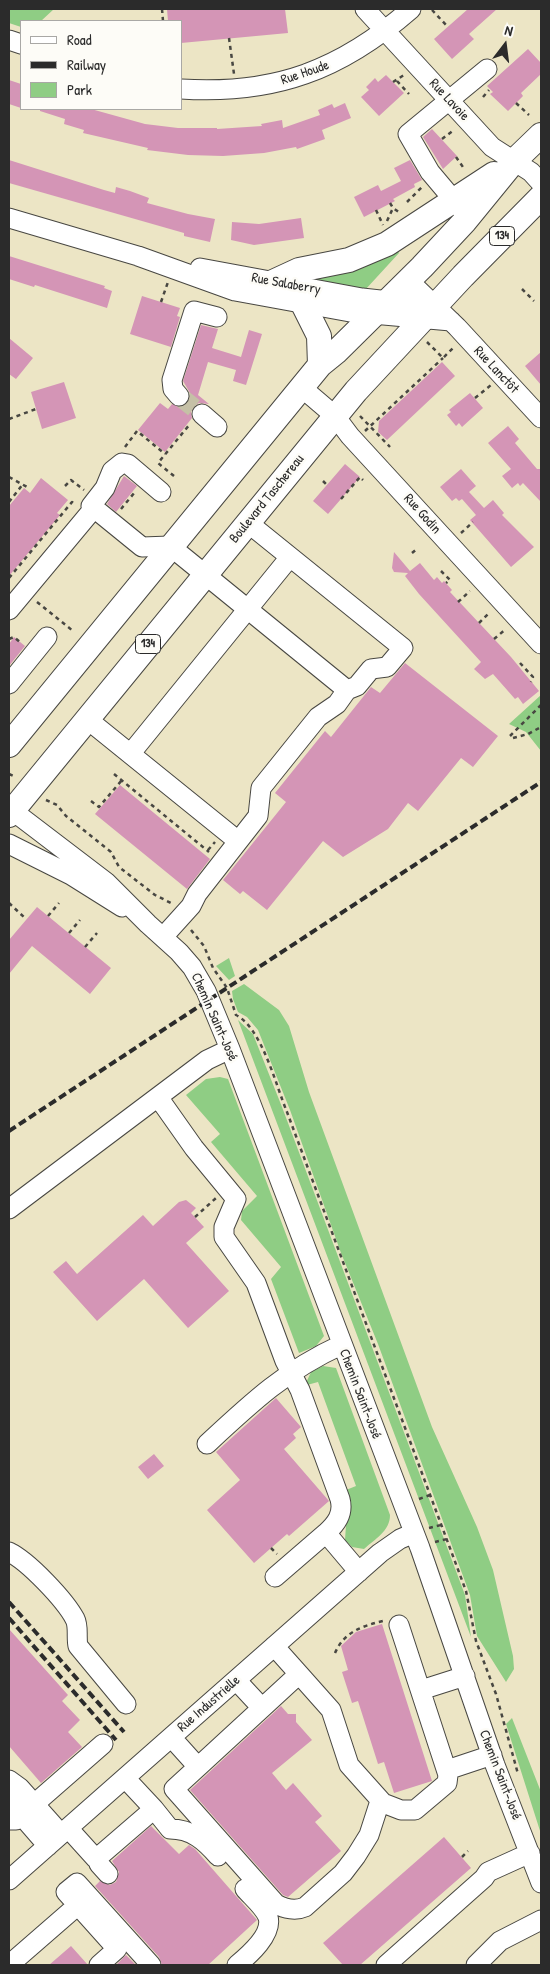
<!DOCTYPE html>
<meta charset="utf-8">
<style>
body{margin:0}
#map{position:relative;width:550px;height:1974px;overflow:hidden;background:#ece5c5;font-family:"Patrick Hand",sans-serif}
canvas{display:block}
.frame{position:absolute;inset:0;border:10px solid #2b2b2b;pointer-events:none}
.legend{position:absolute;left:20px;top:20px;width:162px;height:90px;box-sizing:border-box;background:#fdfcf7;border:1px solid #a9a8a5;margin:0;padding:6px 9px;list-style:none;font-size:15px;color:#2b2b2b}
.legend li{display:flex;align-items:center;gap:10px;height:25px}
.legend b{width:25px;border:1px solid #a9a8a5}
.north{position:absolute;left:480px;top:20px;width:50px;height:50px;-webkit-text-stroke:4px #fdfcf7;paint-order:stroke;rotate:15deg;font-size:14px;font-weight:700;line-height:20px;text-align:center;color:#2b2b2b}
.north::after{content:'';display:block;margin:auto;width:18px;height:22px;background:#2b2b2b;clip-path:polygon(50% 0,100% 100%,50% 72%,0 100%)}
</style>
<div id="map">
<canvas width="550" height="1974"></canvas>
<div class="frame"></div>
<ul class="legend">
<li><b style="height:6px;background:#fff"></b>Road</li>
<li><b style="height:6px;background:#2b2b2b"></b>Railway</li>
<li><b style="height:14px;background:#8fcd84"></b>Park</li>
</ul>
<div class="north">N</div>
</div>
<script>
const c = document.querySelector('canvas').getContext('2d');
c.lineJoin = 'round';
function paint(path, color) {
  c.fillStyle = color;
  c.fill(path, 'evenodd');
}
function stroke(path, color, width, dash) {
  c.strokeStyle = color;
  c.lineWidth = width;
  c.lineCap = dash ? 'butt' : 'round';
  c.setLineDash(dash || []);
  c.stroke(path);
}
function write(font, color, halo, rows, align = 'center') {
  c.font = font + ' "Patrick Hand",sans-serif';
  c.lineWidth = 5;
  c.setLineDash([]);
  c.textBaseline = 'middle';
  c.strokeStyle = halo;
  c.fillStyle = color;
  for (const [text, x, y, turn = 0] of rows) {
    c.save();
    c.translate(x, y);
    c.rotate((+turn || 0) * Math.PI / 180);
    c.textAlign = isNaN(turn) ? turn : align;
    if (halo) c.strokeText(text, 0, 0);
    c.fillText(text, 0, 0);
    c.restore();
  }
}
paint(new Path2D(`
 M9,9H54L41,21H21V27L9,23Z
 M398,251L399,253L365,290L305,278L379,260Z
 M541,695V751L526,732L509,724Z
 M229,958L235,976L229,980L216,966Z
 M244,984L279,1010L289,1026L309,1092L432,1427L477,1527L493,1570L513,1656L514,1669L506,1682L477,1636L470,1595L378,1344L341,1253L290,1110L258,1030L247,1017L238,1012L233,999L232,991Z
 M238,1020L253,1034L282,1107L465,1595L471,1637Z
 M220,1077L228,1079L324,1336L316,1346L299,1353L271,1279L281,1267L241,1220L242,1211L257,1196L211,1142L220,1134L186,1095L206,1079Z
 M323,1366L336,1368L390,1515C390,1531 375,1539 364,1549L352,1547L345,1540L346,1525L351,1510L346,1490L356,1486L318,1382L307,1385L306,1383L311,1372Z
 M512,1718L541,1792V1834L506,1724Z`), '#8fcd84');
paint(new Path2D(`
 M167,9H285L288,33L181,43V21H168Z
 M468,9H497L469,34L474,39L452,59L434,39Z
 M528,49L541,63V74L521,93L523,96L508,111L490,94L493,92L487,86Z
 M386,75L404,93L379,116L361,97L369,90L366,87L375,78L378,82Z
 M9,80L21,84V108L9,104Z
 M345,103L351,118L322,130L325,139L297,149L296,147L264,153L223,156L188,155L147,150L148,148L83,133L84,130L64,124L65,119L40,111V109H91L145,124L178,128H217V129L262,126L261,124L282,120L283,128L320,115L318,110L332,104L334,108Z
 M432,129L457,156L443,169L423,137Z
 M9,160L104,190L115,193L116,187L130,191L149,198L147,203L188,214L215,219L210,242L184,236V233L9,183Z
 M410,160L422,180L414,184L415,187L393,199L395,201L364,217L354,197L378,185L381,191L401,181L394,168Z
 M301,218L304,238L254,245L231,240L232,222L259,224Z
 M9,256L105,286L104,288L112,291L107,308L35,285L34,287L9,279Z
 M142,296L180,308L177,316L180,317L171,347L130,334Z
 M201,325L218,329L212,348L241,357L249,330L262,334L246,385L233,381L236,370L208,362L198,395L209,404L199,403L194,406L191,412L192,418L165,452L138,430L160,403L168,409L172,404L182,407L189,400L190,393L183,381Z
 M9,338L33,358L16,379L9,374Z
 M541,352V385L525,366Z
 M442,362L455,376L387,440L378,432L379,421Z
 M64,382L76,418L42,429L31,392Z
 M470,393L483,408L462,427L459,423L456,426L447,415L451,412L449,410Z
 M508,426L519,439L515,443L537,469H541V502L523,483L520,486L518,483L512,488L502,476L511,469L488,443Z
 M345,464L360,477L328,514L313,501Z
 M461,469L476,486L469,492L484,508L493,500L504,513L502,515L534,547L511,567L470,520L476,515L462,499L459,501L456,498L452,501L440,487Z
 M124,476L137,486L116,512L107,504Z
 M41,478L68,500L57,513L60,515L9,576V506L24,488L30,493Z
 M394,552L410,571L420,563L434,580L437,577L442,583L444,581L452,590L450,592L511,657L539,691L523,704L518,697L515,699L493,674L485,679L474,669L481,662L419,594L405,576L408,573L394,572L392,568Z
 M14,637L25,646L9,666V644Z
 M405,663L498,736L473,767L461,758L418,811L408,803L388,829L343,857L323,841L267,910L243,891L240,894L223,880L286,802L275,793L325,731L331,737L371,687L380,693Z
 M120,785L210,859L187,889L95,814Z
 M37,907L111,968L90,994L32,946L9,974V940Z
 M186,1200L196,1208L191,1213L204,1227L186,1243L229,1291L188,1328L144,1279L97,1321L53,1272L66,1261L77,1274L143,1215L153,1226L179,1202Z
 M276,1398L301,1427L293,1434L296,1438L284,1449L329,1501L289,1536L287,1534L254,1563L207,1510L240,1480L216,1452Z
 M154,1454L164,1466L148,1479L138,1467Z
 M382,1624L432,1781L394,1793L384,1762L378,1764L358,1701L352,1703L342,1672L348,1670L341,1646L356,1632Z
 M9,1629L68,1695L62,1701L80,1720L68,1732L82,1747L41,1783L9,1746Z
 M281,1706L288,1714H296V1722L312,1740L272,1773L286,1790L293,1783L322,1816L315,1822L341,1851L288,1897L283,1895L190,1790Z
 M151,1826L179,1854L189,1845L195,1849L257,1920L208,1965H162L159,1957L95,1886L100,1881L110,1885L116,1882L119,1872L112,1861Z
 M444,1837L471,1868L360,1965H343L323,1943Z
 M71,1946L88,1965H49Z
 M126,1955L136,1965H116Z`), '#d495b6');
stroke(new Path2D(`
 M179,396L202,414`), '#c5c0a6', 19, [19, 9]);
const minor = new Path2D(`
 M365,9L492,147L531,172L541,183
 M9,40L21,44
 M181,89C275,95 341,70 411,9
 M462,210L430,172L408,134L487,69
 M9,218L138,256L235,291L350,312L451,321
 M200,268L362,298L435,306
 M408,280L457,327L541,418
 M301,387L335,416L350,436L541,644
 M179,396L173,389L172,380L194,311L217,317
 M202,414L217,427
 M91,506L105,488L112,471L122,463L128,464L161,492
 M247,522L403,648L387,667L371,669L357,686L347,690
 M9,610L94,508L142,547L170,546L347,690L337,704L318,717L261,788L258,816L197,894L191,906L163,937
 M9,684L47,637
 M87,719L238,841
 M131,753L290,557
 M9,808L106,882L148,924L179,952L192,967L206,991L230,1049L420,1548L495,1765L541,1883
 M9,844L71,875L122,907
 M158,1097L194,1148L236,1199L224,1227V1237L256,1283L285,1361L300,1390L340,1499C344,1514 336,1524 326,1533
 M9,1209L207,1060L230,1049
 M207,1444C251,1403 286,1370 341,1345
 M9,1552C28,1561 65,1600 75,1619C79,1627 76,1637 78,1646L126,1704
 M275,1577L326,1533L359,1572
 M299,1674L331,1710L349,1765L383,1803L401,1810H415L447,1783L448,1775L399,1625
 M236,1680L262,1708
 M421,1690L465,1676
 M171,1737L198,1767L299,1674L274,1646
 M198,1767L174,1789L276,1904C285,1909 296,1911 305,1907L343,1873L356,1856L369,1835L380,1801
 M447,1770L492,1755
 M9,1780L20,1788L61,1834
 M9,1801L48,1846
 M154,1809L170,1829C192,1829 205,1841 218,1856
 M9,1820H16L103,1744
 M68,1828L96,1859L154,1809L125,1778
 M99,1864L108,1874
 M9,1880L380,1553L400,1539L414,1533
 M9,1965L78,1905
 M99,1965L117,1949L66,1892L77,1883L151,1965
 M237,1965C249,1955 273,1934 268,1917C264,1907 252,1897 245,1889
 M386,1965L484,1878L488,1872L530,1853
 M476,1965L500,1941L541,1920`);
const major = new Path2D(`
 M273,282L299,270L349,260L387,244L494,174
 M303,304L319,336L320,365
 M9,745L320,365L336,352L422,267L465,221L514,161L541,135
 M9,815L356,391L463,276L541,197`);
stroke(minor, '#484742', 21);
stroke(major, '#484742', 26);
stroke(new Path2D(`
 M162,9L163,21
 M291,9V10
 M432,10L448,27
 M229,38L234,74
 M397,81L409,94
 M393,82L404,75
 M483,97L489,90
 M516,103L529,115
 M442,139L454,130
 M456,157L465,170
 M407,202L422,187
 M390,203L393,208L400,213
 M376,210L383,225
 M387,221L393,208
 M522,289L534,301
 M161,302L168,282
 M427,342L443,358L454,347
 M475,398L491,385
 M360,416L390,447
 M9,419L36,409
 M365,431L443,358
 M125,447L137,431L165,454
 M174,476L158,463L190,424
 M9,477L27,487
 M323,481L327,485
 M65,486L71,480L84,490
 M341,499L360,477L363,480
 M9,502L23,484
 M121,509L135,492
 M461,533L473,522
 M412,553L418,548
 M441,571L450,580L446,583
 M9,578L72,502L76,505
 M37,602L73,631
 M458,602L470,591
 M479,623L490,612
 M9,639L14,637L21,643
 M494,639L506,629
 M520,663L533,677L531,682
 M510,736L541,705
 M513,738L528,734L541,727
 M9,774L16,777
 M114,774L209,852
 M46,800L57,805L66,816L111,852L119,867L155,895L171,903
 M91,801L99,807L122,780
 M208,850L215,842
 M9,903L26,919
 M48,916L59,903
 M191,930L204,946L213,968L227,988L236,1015C262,1028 276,1086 287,1112L466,1591L476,1641L496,1694L518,1774
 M69,933L80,920
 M85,947L97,933
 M195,1217L216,1198
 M419,1499L430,1495
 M429,1528L441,1525
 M435,1542L447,1539
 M271,1548L277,1554
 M335,1653C344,1632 362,1626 383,1621
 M462,1857L468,1851`), '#484742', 2.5, [4, 4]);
stroke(minor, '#fff', 19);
stroke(major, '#fff', 24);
stroke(new Path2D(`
 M9,1131L541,782
 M9,1602L124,1732
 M9,1618L116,1740`), '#2b2b2b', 4, [8, 4]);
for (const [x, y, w] of [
 [502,236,25],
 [148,644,25]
]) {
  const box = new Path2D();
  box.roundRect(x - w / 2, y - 9.5, w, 19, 4);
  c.fillStyle = '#fdfcf7';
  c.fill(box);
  stroke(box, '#2b2b2b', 1);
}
write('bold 12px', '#2b2b2b', null, [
 ["134",502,236],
 ["134",148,644]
]);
write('14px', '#2b2b2b', '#fdfcf7', [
 ["Rue Houde",305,73,-19],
 ["Rue Lavoie",449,100,47],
 ["Rue Salaberry",286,284,10],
 ["Rue Lanctôt",496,370,47],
 ["Boulevard Taschereau",267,499,-51],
 ["Rue Godin",422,514,48],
 ["Chemin Saint-José",214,1017,66],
 ["Chemin Saint-José",360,1394,69],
 ["Rue Industrielle",209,1704,-41],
 ["Chemin Saint-José",500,1775,69]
]);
</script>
